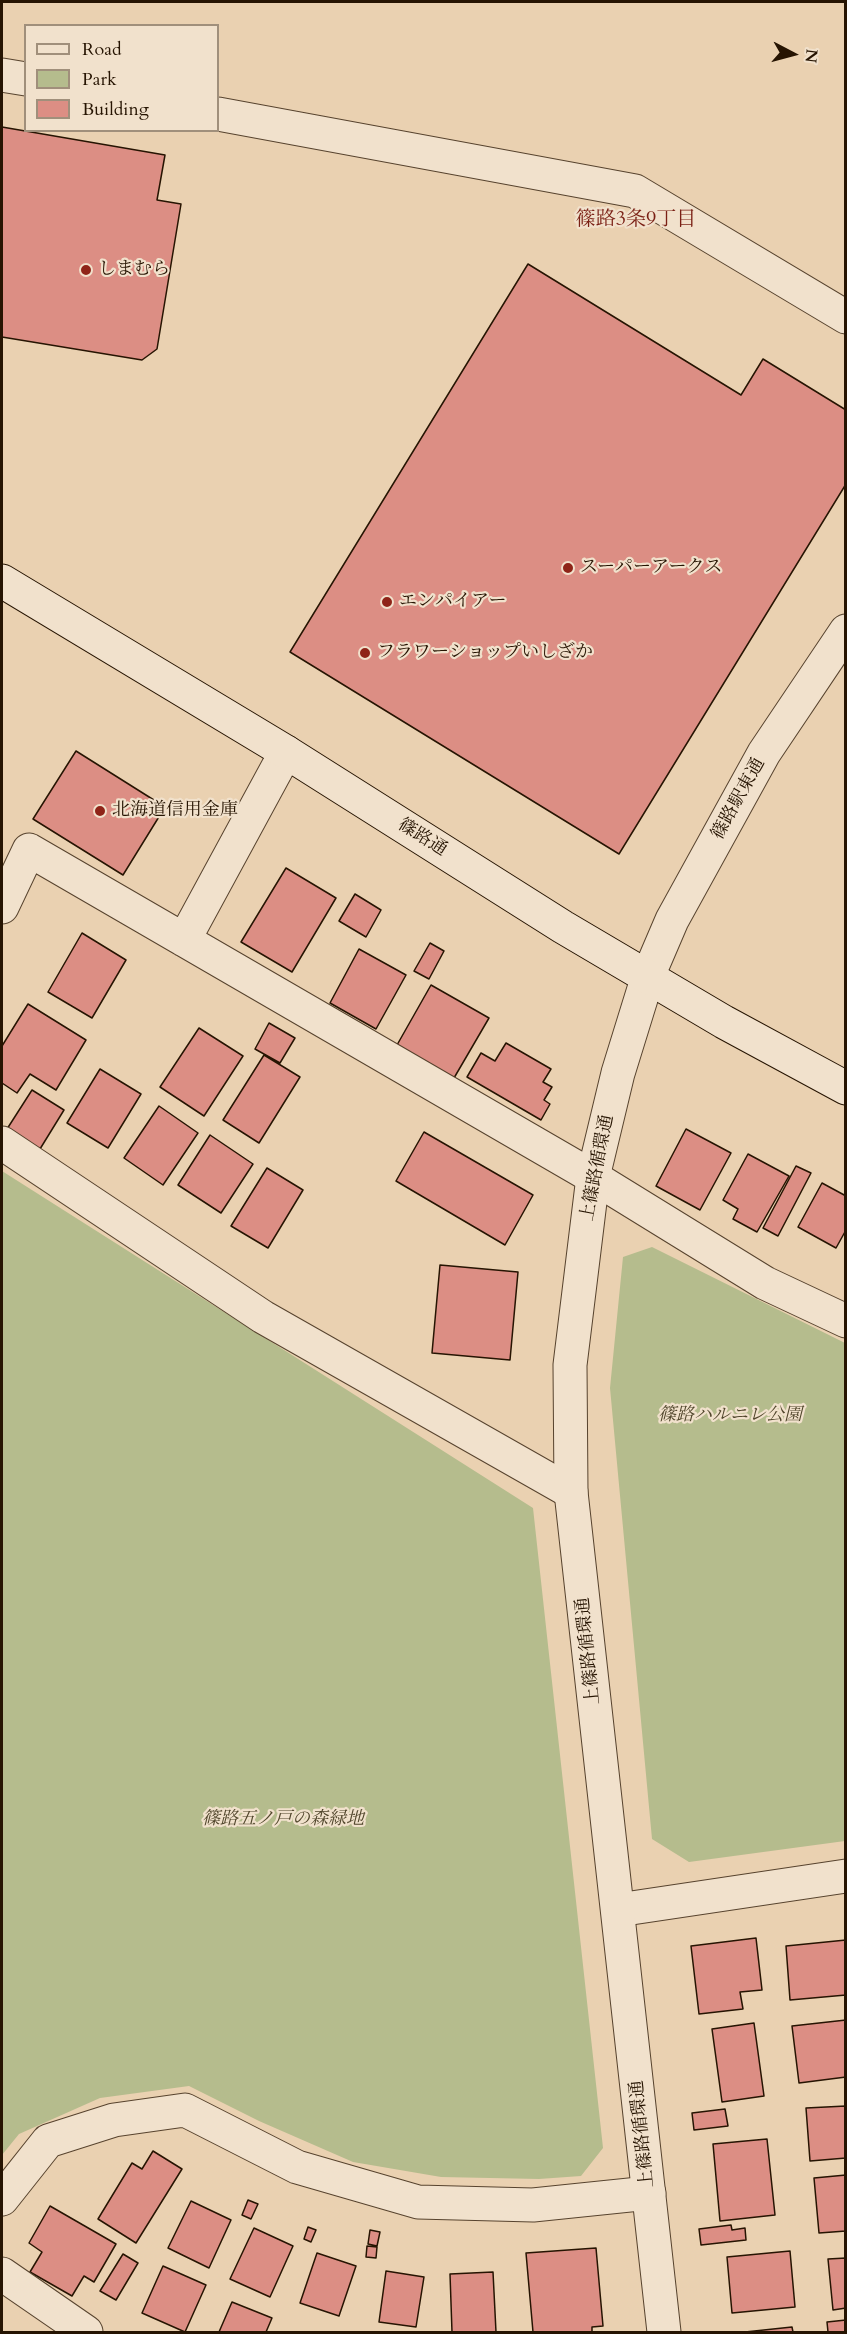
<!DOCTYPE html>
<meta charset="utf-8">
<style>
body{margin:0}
#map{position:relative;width:847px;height:2334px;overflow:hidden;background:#ead1b1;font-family:Cardo,serif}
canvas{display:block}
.frame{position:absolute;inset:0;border:3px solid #261402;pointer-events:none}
.legend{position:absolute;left:24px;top:24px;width:195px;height:108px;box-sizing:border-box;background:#f1e1cc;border:2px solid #a08f7b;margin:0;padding:8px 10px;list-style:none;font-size:18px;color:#261402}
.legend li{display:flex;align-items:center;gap:12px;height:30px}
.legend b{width:30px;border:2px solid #a08f7b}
.north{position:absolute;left:763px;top:24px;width:60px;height:60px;-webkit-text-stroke:4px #f1e1cc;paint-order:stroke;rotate:96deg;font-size:16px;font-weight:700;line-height:24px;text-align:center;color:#261402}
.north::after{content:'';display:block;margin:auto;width:21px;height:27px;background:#261402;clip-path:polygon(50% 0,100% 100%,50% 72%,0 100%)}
</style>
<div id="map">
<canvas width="847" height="2334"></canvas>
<div class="frame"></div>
<ul class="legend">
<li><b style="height:8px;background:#f1e1cc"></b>Road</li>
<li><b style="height:16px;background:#b5bc8d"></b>Park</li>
<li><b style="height:16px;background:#dc8e84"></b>Building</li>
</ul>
<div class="north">N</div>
</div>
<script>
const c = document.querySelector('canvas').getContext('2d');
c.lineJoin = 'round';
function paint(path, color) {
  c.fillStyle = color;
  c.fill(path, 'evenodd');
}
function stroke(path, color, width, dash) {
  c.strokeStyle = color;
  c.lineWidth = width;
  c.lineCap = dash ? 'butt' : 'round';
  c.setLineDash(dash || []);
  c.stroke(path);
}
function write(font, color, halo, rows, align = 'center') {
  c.font = font + ' Cardo,"Noto Serif JP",serif';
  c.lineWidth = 4.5;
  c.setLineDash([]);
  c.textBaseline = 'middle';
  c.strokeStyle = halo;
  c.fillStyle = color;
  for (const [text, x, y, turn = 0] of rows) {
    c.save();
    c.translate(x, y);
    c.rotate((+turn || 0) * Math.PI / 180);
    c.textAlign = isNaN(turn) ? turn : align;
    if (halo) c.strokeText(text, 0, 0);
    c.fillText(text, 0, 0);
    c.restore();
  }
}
paint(new Path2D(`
 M2,1171L533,1508L603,2148L581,2176L539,2179L441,2177L353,2162L259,2121L189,2086L100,2098L19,2134L2,2155Z
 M652,1247L845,1343V1841L689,1862L652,1839L610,1388L623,1257Z`), '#b5bc8d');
const building = new Path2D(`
 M2,127L165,155L157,200L181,204L157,349L142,360L2,337Z
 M528,264L741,395L763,359L846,410V484L619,854L290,652Z
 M76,751L165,807L123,875L33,819Z
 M286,868L336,898L292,972L241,942Z
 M355,894L381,910L366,937L339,921Z
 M82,933L126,960L92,1018L48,992Z
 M430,943L444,951L429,979L414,971Z
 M359,949L406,975L376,1029L330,1003Z
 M431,985L489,1018L454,1078L397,1045Z
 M28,1004L86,1040L56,1090L30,1074L17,1093L2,1083V1046Z
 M269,1023L295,1038L280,1063L255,1049Z
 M199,1028L243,1056L204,1116L160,1087Z
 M506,1043L551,1069L543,1082L552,1087L544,1100L550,1104L541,1120L467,1077L481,1053L495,1061Z
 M264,1055L300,1077L259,1143L223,1120Z
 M100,1069L141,1094L108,1148L67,1123Z
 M32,1090L64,1110L40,1149L7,1129Z
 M159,1106L198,1133L163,1185L124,1158Z
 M686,1129L731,1153L700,1210L656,1186Z
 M424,1132L533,1195L505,1245L396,1181Z
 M210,1135L253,1164L221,1213L178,1185Z
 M748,1154L789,1176L757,1232L733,1219L738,1209L723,1200Z
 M796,1166L811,1173L778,1236L763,1228Z
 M267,1168L303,1190L268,1248L231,1226Z
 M822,1183L846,1196V1230L836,1248L798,1227Z
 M440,1265L518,1272L510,1360L432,1353Z
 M756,1938L762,1990L740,1992L743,2009L699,2014L691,1946Z
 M846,1940V1995L790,2000L786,1946Z
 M846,2020V2077L799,2083L792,2026Z
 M754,2023L764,2096L722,2102L712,2029Z
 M846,2106V2158L810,2161L806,2108Z
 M725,2109L728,2126L694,2130L692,2113Z
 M767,2139L775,2215L720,2221L713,2144Z
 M153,2151L182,2169L136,2243L98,2219L132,2163L142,2169Z
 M846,2175V2231L819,2233L814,2178Z
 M248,2200L258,2204L251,2219L242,2215Z
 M191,2201L231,2220L209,2268L168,2248Z
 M50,2206L116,2244L94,2282L84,2276L72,2296L30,2272L42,2252L29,2243Z
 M731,2225L732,2230L745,2228L746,2240L701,2245L699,2229Z
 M308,2227L316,2230L311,2242L304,2239Z
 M254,2228L293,2246L270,2297L230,2279Z
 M370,2230L380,2232L377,2246L368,2244Z
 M367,2246L377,2247L376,2258L366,2257Z
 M596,2248L603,2326L592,2327V2332H533L526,2253Z
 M790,2251L795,2307L732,2313L727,2257Z
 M317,2253L356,2266L339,2316L300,2303Z
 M123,2254L138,2263L116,2300L100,2291Z
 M846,2258V2308L833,2310L828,2259Z
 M163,2266L206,2285L185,2332L142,2313Z
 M386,2271L424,2277L416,2327L379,2322Z
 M493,2272L496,2332H452L450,2274Z
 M232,2302L272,2318L266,2332H219Z
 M846,2320V2332H828L827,2322Z
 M792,2327L793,2332H745Z`);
paint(building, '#dc8e84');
stroke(building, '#261402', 1.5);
const minor = new Path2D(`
 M2,75L26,79
 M218,114L635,191L846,317
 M2,907L29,850L593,1177L765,1283L846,1321
 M184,940L286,752
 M2,1143L263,1317L571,1492
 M618,1910L846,1876
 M2,2199L48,2141L114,2120L185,2110L297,2167L418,2202L533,2205L649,2193
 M2,2274L86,2332`);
const tertiary = new Path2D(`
 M664,2332L571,1492L570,1365L593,1177L618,1073L648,976L672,920L764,753L846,631`);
const secondary = new Path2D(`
 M2,581L286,752L563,927L724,1022L846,1088`);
stroke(minor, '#57432e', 35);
stroke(tertiary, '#57432e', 35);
stroke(secondary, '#261402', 35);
stroke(minor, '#f1e1cc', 33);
stroke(tertiary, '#f1e1cc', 33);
stroke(secondary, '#f1e1cc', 33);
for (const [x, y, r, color] of [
 [86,270,6,"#8f2418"],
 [568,568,6,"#8f2418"],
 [387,602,6,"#8f2418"],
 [365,653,6,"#8f2418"],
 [100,811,6,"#8f2418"]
]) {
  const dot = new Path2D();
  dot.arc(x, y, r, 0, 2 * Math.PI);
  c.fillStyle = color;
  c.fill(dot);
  stroke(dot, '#f1e1cc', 2);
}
write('18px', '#261402', '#f1e1cc', [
 ["しまむら",98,270],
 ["スーパーアークス",580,568],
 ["エンパイアー",399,602],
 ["フラワーショップいしざか",377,653],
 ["北海道信用金庫",112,811]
], 'left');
write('18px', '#261402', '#f1e1cc', [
 ["篠路駅東通",739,799,-61],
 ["篠路通",422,838,32],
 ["上篠路循環通",598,1168,-79],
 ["上篠路循環通",589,1651,-96],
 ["上篠路循環通",643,2134,-96]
]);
write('italic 18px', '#51462c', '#f1e1cc', [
 ["篠路ハルニレ公園",730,1416],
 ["篠路五ノ戸の森緑地",283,1820]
]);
write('20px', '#7a1f14', '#f1e1cc', [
 ["篠路3条9丁目",636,220]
]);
</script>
